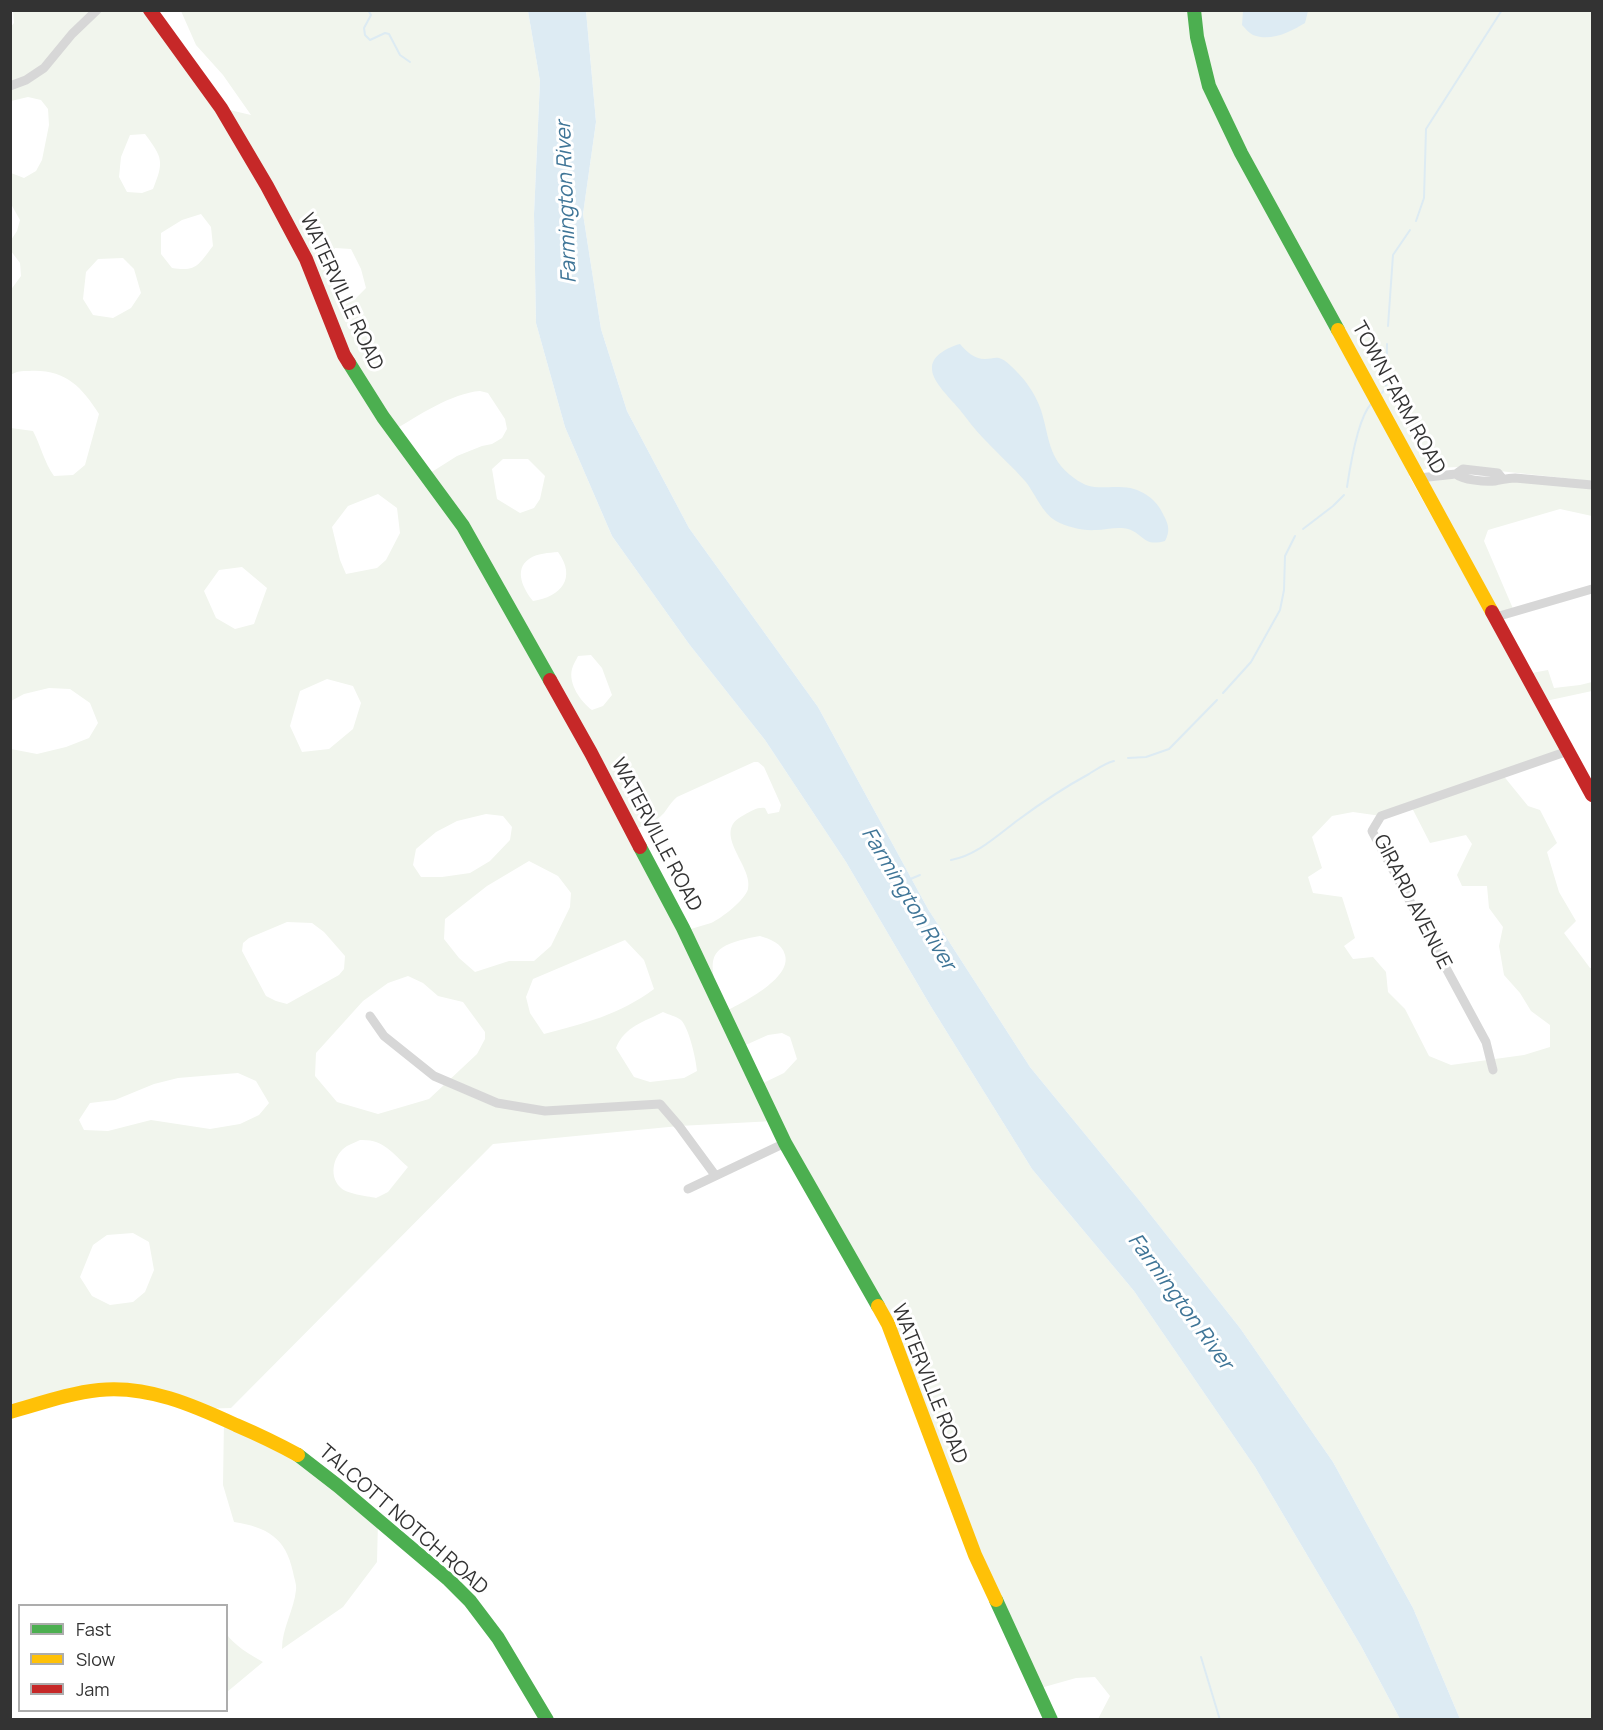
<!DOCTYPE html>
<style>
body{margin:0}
#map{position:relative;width:1603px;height:1730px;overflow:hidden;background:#fff;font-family:Manrope,sans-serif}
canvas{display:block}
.frame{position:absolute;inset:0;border:12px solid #333;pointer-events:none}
.legend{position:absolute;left:18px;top:1604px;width:210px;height:108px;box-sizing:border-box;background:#fff;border:2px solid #adadad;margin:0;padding:8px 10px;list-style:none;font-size:18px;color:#333}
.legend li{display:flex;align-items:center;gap:12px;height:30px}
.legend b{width:30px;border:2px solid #adadad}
</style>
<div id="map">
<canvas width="1603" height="1730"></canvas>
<div class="frame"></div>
<ul class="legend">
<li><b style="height:8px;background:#4caf50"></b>Fast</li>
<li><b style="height:8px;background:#ffc107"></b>Slow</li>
<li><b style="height:8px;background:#c62828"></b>Jam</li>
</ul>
</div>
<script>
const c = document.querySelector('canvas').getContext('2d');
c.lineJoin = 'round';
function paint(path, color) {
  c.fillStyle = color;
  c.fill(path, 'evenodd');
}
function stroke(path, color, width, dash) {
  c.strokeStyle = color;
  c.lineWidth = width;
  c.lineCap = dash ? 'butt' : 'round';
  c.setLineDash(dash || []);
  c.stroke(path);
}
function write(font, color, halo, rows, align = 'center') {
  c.font = font + ' Manrope,sans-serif';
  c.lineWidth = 6;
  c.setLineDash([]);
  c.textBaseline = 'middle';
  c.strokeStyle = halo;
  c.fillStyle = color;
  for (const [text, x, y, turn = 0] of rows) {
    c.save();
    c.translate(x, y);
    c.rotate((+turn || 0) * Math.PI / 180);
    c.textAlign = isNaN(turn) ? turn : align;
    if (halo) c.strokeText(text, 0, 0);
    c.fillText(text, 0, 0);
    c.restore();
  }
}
paint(new Path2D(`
 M13,11H150L221,108L251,115L223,75L196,45L181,11H528L540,81L534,214L536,323L565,427L612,536L689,644L765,740L846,862L930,1005L1032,1169L1134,1291L1255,1467L1361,1646L1400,1719H1098L1110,1696L1095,1677L1076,1678L1037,1689L888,1324L774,1121L679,1126L493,1144L231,1408L199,1409L130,1390L11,1412V749L37,754L66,747L89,738L98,723L90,703L70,689L49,688L24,694L11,701V428L33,431C41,446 44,462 54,476L73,475L85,465L99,414C81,386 65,369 29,371C22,371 16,371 11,375L10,291L21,276L20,263L11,251V240L17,231L20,220L11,204V173L24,178L36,171L42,160L49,125L48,109L41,100L28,97L11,101L10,28L14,23ZM145,134C163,158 164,162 153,189L142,193L127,192L119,177L121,157L130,135ZM201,214L211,227L213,246C198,265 197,272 172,268L161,254V233L182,220ZM335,248L351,249L361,269L366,288L356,298L341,297L332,275L328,258ZM123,258L134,269L141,293L131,308L113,318L93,315L83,299L86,272L98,259ZM480,391L488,393L505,419L507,429L502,438L492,444L482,446L457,456L427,475L393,431C417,416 452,393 480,391ZM503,459H528L545,476L540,499L534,508L520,513L497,499L492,469ZM378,494L397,508L400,533L386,560L377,568L346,574L340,560L332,527L348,506ZM558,552C577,578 561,597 533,601C524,590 513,570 529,559C537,553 549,553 558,552ZM242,567L267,588L254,624L235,629L216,618L204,591L219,570ZM591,655L602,668L612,695L603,706L592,710C581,702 568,684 572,669C573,665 576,660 578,656ZM327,679L353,686L361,703L353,729L329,749L302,752L290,726L300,691ZM754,762H758L764,767L781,805L779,812L768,814L765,808C757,807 752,811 744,815C709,832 754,866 748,889C745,900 722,918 711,923C702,926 693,928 684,931L632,830C643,826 655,823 664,813C668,808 671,802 677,797ZM486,814L503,816L512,827L510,840L490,861L470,873L442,877H421L413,865L416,849L436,832L457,821ZM529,861L558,876L571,893L570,907L551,946L534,961H509L475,972L459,958L444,939L445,919L487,886ZM287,922L312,923L324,932L345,956L344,969L339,975L287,1004L276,1001L266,996L242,951L243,943L249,938ZM760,936C770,939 782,943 785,955C792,979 740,1004 722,1013C711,961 698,947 760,936ZM625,940L644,960L654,989C619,1015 585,1023 544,1034L530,1013L526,997L533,979ZM408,976L423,983L438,996L463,1002L485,1032V1039L477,1054L429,1099L378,1114L337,1102L315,1076L316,1053L363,1001L388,983ZM663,1012C669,1015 676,1016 681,1020C689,1028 696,1059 697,1071L684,1078L650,1082L634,1077L616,1048C625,1026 644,1022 663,1012ZM782,1033L790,1037L797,1059L784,1073L757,1086L739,1048L768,1035ZM238,1073L256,1081L269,1103L259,1115L240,1124L210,1129L151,1120L108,1131L84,1130L79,1120L90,1103L115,1100L154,1084L178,1078ZM360,1140C384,1139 392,1153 408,1167L388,1192L376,1198C367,1196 346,1194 340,1187C328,1175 334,1154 347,1146C351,1144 356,1142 360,1140ZM133,1233L149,1242L154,1270L145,1292L133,1302L110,1305L92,1296L80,1277L93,1245L107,1235Z
 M586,11H1592V481L1462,467L1428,468L1409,476L1559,744L1568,751L1502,774L1528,806L1540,810L1557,843L1547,852L1559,892L1576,921L1564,933L1590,968H1592V1719H1460L1413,1608L1333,1462L1240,1328L1139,1200L1030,1067L928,909L818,707L689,528L627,411L601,329L583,214L596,122ZM1411,806L1430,843L1466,835L1472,844L1457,875L1462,886H1487L1489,908L1503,927L1499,946L1504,975L1520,993L1531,1011L1550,1025V1047L1524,1055L1451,1065L1429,1056L1405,1009L1388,992L1386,972L1373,957L1353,959L1344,946L1355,938L1342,897L1313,893L1308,877L1322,868L1312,837L1332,816L1353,812L1381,816Z
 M1419,478L1462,479L1592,485V516L1560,509L1488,530L1484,541L1514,611L1496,617Z
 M1548,670L1554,688L1580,685L1592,682V691L1541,702L1526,674Z
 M224,1419L279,1444L378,1521L377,1562L343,1607L282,1649C282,1628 294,1610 296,1590C297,1585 294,1578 293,1572C286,1538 267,1527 234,1522L223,1485Z
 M226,1633C233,1645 251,1655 263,1662L227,1692Z`), '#f1f5ed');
paint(new Path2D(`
 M528,11H586L596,122L583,214L601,329L627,411L689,528L818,707L928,909L1030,1067L1139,1200L1240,1328L1333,1462L1413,1608L1460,1719H1400L1361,1646L1255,1467L1134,1291L1032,1169L930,1005L846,862L765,740L689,644L612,536L565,427L536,323L534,214L540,81Z
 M1243,11V10L1308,11L1305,23C1290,32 1271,42 1253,35C1249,33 1245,28 1242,25Z
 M960,344C967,352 974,359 985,359C990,359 995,357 999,358C1006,360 1012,367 1017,372C1028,383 1036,396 1041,410C1050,438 1047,458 1074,478C1090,490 1099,487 1117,487C1138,486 1156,497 1164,516C1169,525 1170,532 1165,541C1143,547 1144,534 1128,529C1118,526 1105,530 1096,530C1083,531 1067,527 1056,521C1042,513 1035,493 1025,481C1012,466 997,453 984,439C975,430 968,420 960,410C952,400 932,382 932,369C931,355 949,347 960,344Z`), '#ddebf3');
stroke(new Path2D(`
 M368,10L371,15L364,28L365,35L370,40L385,33L389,34L400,55L410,62
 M1416,221L1424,198L1426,129L1502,10
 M1388,326L1393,255L1410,230
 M1382,393L1386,387L1387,344
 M1347,487C1350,467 1358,418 1371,404
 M1303,529L1333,506L1344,495
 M1223,693L1251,662L1280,610L1284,590L1285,556L1295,536
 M1128,758L1146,757L1169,749L1217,700
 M951,860C976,856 998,835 1018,820C1041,803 1065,787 1089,774C1097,769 1105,763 1114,761
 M908,880L920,875
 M1201,1657L1220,1720`), '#ddebf3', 2);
stroke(new Path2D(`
 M10,86L26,80L44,68L72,34L97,10
 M1456,474C1463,480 1485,482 1495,481C1502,480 1507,478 1515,478L1592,485
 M1419,478L1456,474L1463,469L1498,473L1502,478
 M1496,617L1592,589
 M370,1016L384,1036L434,1076L497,1103L545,1111L660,1104L679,1126L715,1175
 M1493,1070L1486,1042L1372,831L1381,816L1568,751
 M688,1189L785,1143`), '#d7d7d7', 9);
stroke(new Path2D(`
 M1194,10L1197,37L1209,86L1241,153L1338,330
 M349,363L383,417L463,526L550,680
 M640,847L683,928L785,1143L878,1306
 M298,1455L338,1486L449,1580L470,1601L498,1638L547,1720
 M996,1600L1051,1720`), '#4caf50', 14);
stroke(new Path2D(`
 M1338,330L1492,612
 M878,1306L888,1324L975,1555L996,1600
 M10,1412C39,1404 69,1393 99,1390C147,1385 193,1405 236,1425C257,1434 278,1444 298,1455`), '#ffc107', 14);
stroke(new Path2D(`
 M150,10L221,108L267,186L306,259L344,355L349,363
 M1492,612L1592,795
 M550,680L591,753L640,847`), '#c62828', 14);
write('20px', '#333', '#fff', [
 ["WATERVILLE ROAD",341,292,65],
 ["TOWN FARM ROAD",1398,398,61],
 ["WATERVILLE ROAD",656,835,62],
 ["GIRARD AVENUE",1412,902,63],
 ["WATERVILLE ROAD",929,1384,68],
 ["TALCOTT NOTCH ROAD",403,1520,41]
]);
write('italic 21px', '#3f7597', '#fff', [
 ["Farmington River",567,202,-92],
 ["Farmington River",908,899,59],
 ["Farmington River",1180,1302,54]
]);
</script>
